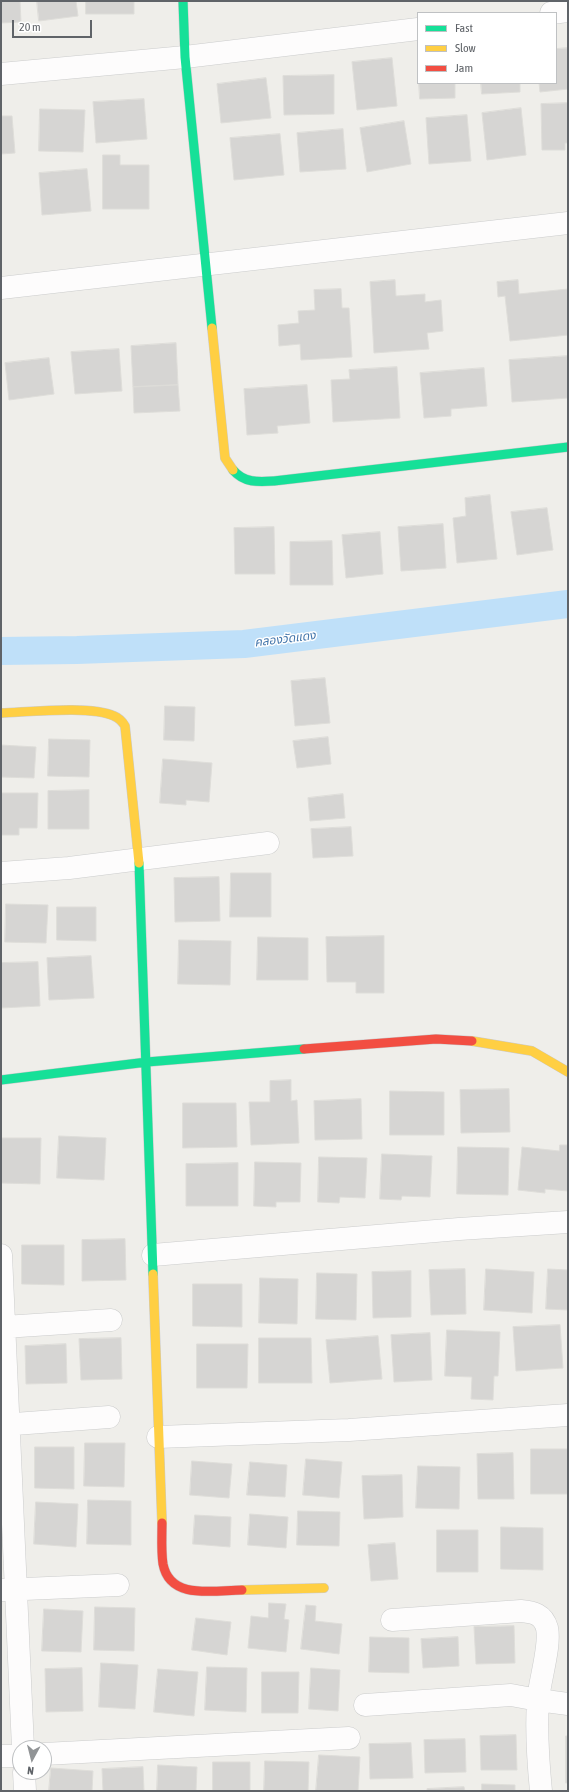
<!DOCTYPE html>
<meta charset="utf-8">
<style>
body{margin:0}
#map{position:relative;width:569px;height:1792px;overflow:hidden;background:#efeeea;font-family:"Asap Condensed",sans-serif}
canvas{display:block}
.frame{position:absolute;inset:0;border:2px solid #5f6368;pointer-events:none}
.legend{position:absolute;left:417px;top:12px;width:140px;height:72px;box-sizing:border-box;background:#fff;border:1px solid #bfc1c3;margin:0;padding:5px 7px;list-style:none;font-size:12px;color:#5f6368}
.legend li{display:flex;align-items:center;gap:8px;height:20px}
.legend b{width:20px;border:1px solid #bfc1c3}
.north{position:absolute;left:12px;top:1740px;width:40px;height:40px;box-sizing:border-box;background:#fff;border:1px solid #bfc1c3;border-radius:50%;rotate:187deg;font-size:11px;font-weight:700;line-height:16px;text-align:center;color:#5f6368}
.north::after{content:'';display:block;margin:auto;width:14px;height:18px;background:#919496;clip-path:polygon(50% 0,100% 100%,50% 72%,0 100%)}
.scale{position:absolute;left:12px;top:20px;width:80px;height:18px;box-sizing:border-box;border:2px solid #5f6368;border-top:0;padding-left:5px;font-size:12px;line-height:14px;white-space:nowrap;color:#5f6368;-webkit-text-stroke:3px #fff;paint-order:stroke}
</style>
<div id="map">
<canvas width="569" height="1792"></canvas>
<div class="frame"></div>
<ul class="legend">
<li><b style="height:5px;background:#16e098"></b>Fast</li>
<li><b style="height:5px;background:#ffcf43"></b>Slow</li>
<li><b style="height:5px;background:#f24e42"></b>Jam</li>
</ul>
<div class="north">N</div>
<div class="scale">20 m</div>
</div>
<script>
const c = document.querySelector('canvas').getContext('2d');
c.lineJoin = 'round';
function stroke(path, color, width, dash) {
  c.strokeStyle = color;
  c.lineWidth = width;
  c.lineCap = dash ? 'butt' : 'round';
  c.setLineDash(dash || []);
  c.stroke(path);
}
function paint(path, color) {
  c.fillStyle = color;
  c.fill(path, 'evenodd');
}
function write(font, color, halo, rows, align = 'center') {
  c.font = font + ' "Asap Condensed","Noto Sans Thai",sans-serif';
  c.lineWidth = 3;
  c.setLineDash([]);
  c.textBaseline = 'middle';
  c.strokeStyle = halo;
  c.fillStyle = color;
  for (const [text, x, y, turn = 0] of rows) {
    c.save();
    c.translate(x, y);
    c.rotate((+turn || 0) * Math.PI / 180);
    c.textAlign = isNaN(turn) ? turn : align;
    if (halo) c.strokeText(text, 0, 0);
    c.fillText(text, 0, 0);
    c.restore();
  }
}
stroke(new Path2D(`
 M1,651L77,650L244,644L568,604`), '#bfe0f9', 28);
const building = new Path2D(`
 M1,1H20L21,22L1,23Z
 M37,1H76L78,16L39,21Z
 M86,1H134V14H86Z
 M568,48V89L540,92L539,83H556V49Z
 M392,58L397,106L357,110L352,62Z
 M334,75V114L284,115L283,76Z
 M266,78L271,118L221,123L217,84Z
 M419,83H455V98L420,99Z
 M481,83H520V92L482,94Z
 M144,99L147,139L96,143L93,102Z
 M568,103V143H565V150H542L541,104Z
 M521,108L526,155L487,160L482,113Z
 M40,109L85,110L83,152L39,151Z
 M467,115L471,161L429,164L426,118Z
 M1,116H12L15,153L1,154Z
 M404,121L411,164L367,172L360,128Z
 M343,129L346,169L300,172L297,133Z
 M280,134L284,175L234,180L230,138Z
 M103,155H120V165H149V209H103Z
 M87,169L91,211L42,215L39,173Z
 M395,280L396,296L425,294V302L441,300L443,331L427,333L429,349L374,353L370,282Z
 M518,280L519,294L568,289V335L510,341L505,296L498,297L497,282Z
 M341,289L342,308H349L352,357L301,360L300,344L279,346L278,325L299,323L298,311L315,310L314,290Z
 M176,343L178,385L133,387L131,346Z
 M119,349L122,391L75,394L71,352Z
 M568,356V398L512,402L509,360Z
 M49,358L54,394L9,400L5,363Z
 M397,367L400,418L333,422L331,380L350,379L349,370Z
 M484,368L487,406L451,409V416L424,418L420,373Z
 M178,385L180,411L134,413L133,387Z
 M307,385L310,423L277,426L278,433L247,435L244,389Z
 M490,495L497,559L457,563L453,518L466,516L465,498Z
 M547,508L553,550L517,555L511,512Z
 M443,524L446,568L401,571L398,527Z
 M274,527L275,574H235L234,528Z
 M380,532L383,574L346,578L342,535Z
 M332,541L333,585H290V542Z
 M325,678L330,723L295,726L291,681Z
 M165,706L195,707L194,741L164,740Z
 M328,737L331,764L297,768L293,741Z
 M49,739L90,740L89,777L48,776Z
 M1,745L36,747L34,778L1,777Z
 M163,759L212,763L209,802L186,800V805L160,803Z
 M89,790V829H48V791Z
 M1,793H38L37,828H19V835H1Z
 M343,794L345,818L310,821L308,798Z
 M351,827L353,856L313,858L311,829Z
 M231,873H271V917H230Z
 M219,877L220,921L175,922L174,878Z
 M6,904L48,905L46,943L5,942Z
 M57,907H96V941L57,940Z
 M384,936V993H356V982H327L326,937Z
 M258,937L308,938V980H257Z
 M179,940L231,941L230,985L178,984Z
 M91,956L94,998L49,1000L47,958Z
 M38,962L40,1006L1,1008V963Z
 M291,1080V1101L297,1100L299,1143L251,1145L249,1102H270V1081Z
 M509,1089L510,1132L461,1133L460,1090Z
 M390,1091L444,1092V1135H390Z
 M361,1099L362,1139L315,1140L314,1101Z
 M183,1103H236L237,1147L183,1148Z
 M59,1136L106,1138L104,1180L57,1178Z
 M1,1138H41L40,1184L1,1183Z
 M560,1145H568V1191L545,1189V1193L518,1190L522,1147L559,1151Z
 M458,1147L509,1148L508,1195L457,1194Z
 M382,1154L432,1156L430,1197L402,1196L401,1200L380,1199Z
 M319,1157L367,1158L365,1198L340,1197L339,1203L318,1202Z
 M255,1162L301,1163L300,1202H276V1207L254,1206Z
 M238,1163V1206H186V1164Z
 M125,1239L126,1280L82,1281V1240Z
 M22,1245H64V1285L22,1284Z
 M465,1269L466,1314L431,1315L429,1270Z
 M486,1269L534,1272L532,1313L484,1310Z
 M548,1269L568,1270V1310L546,1309Z
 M411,1271V1317L373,1318L372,1272Z
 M317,1273L357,1274L356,1320L316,1319Z
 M260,1278L298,1279L297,1324L259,1323Z
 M193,1284H242V1327L193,1326Z
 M560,1325L563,1368L516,1371L513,1327Z
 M447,1330L500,1332L498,1376H494L493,1400L471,1399L472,1377L445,1376Z
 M430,1333L432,1380L394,1382L391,1335Z
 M378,1336L382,1379L330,1383L326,1340Z
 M121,1338L122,1379L81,1380L79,1339Z
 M259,1338H311L312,1383H259Z
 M66,1344L67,1383L26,1384L25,1346Z
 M197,1344H248L247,1388H197Z
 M85,1443H125L124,1487L84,1486Z
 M35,1447H74V1489L35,1488Z
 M531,1449H568V1494H531Z
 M513,1453L514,1499H478L477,1454Z
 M306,1459L342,1462L339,1498L303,1495Z
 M192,1461L232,1464L229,1498L190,1495Z
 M250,1462L287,1465L285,1497L247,1495Z
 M418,1466L460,1467L459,1509L416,1508Z
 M402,1475L403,1517L364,1519L362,1476Z
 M88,1500L131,1501V1545L87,1544Z
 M36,1502L78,1504L76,1547L34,1544Z
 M298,1511L340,1512L339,1546L297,1545Z
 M250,1514L288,1517L286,1548L248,1545Z
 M195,1515L231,1517L230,1547L193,1544Z
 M501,1527L543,1528V1570L501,1569Z
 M437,1530H478V1572H437Z
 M395,1543L398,1579L371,1581L368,1545Z
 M269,1603L286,1604L284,1619L289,1620L286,1652L248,1648L251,1616L268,1618Z
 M306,1605L316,1606L315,1621L342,1624L339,1654L301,1649Z
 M95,1607L135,1608L134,1651L94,1650Z
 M44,1609L83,1611L81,1652L42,1651Z
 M196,1618L231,1622L227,1655L192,1650Z
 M514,1626L515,1663L476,1664L474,1627Z
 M370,1637L409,1638V1673L369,1672Z
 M458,1637L459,1666L423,1668L421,1639Z
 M101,1663L138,1665L135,1709L99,1707Z
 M207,1667L247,1668L246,1712L205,1710Z
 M82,1668L83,1711L46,1712L45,1669Z
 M311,1668L340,1670L338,1711L309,1709Z
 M158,1669L198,1672L194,1716L154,1712Z
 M262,1672H299L298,1713H262Z
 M516,1735L517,1770H481L480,1736Z
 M566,1736H568V1783H566Z
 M465,1739L466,1772L425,1773L424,1740Z
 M411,1743L413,1778L370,1779L369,1744Z
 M319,1755L360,1757L358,1791H316Z
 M265,1761L309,1762L308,1791H264Z
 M213,1762H250V1791H213Z
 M158,1765L197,1767L196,1791H157Z
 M143,1767L144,1791H103L102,1769Z
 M51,1768L93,1771L92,1791H49Z
 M482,1784L515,1785V1791H482Z
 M464,1787L465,1791H427V1789Z`);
paint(building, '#d6d5d3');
stroke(building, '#deddd9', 1);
const street = new Path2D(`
 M551,13L568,11
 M1,74L185,57L418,29
 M1,288L568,223
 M1,873L69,868L268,843
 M1,1255L23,1748
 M153,1255L459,1229L568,1222
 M4,1327L111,1320
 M1,1425L109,1417
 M158,1437L349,1430L568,1415
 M1,1590L118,1585
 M392,1620L521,1611C533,1612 543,1614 547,1628C551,1646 539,1682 538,1701C536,1731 538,1761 541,1791
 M365,1705L511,1695L538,1700L568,1704
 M44,1754L349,1738
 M1,1756H20
 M24,1772L25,1791`);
const fast = new Path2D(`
 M183,1L185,57L212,328
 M233,470C244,483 258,482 274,481L568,447
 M139,863L153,1274
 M1,1080L147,1062L304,1049`);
const slow = new Path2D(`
 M212,328L225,458L233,470
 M1,713C29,712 91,705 114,716C119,718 122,721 125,726L139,863
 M472,1041L532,1051L568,1072
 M153,1274L162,1523
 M242,1590L324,1588`);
const jam = new Path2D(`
 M304,1049L436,1039L472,1041
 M162,1523C162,1536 161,1551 163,1564C170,1601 215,1590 242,1590`);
stroke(street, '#cbcccc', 23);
stroke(fast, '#cacacb', 10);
stroke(slow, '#cacacb', 10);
stroke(jam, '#cacacb', 10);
stroke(street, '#fdfcfc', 22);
stroke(fast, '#16e098', 9);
stroke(slow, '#ffcf43', 9);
stroke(jam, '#f24e42', 9);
write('italic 12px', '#4174aa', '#fff', [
 ["คลองวัดแดง",285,639,-7]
]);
</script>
